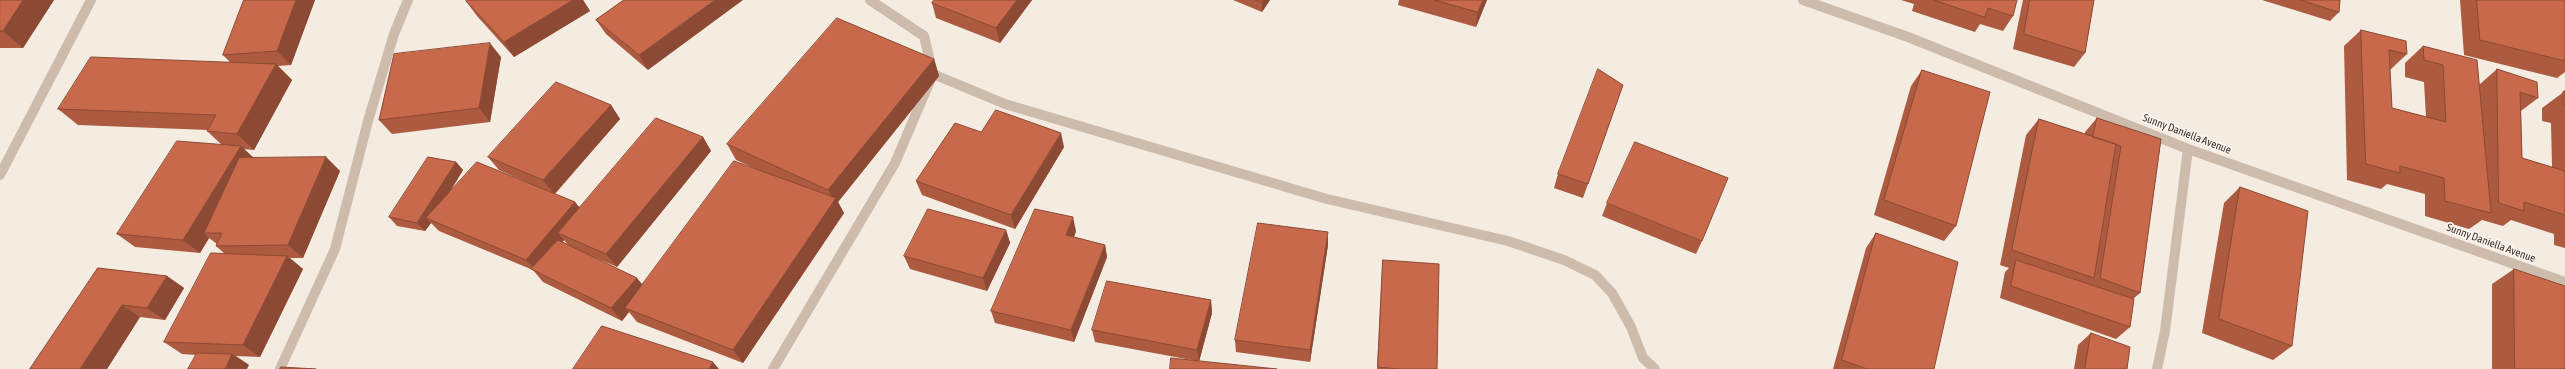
<!DOCTYPE html>
<style>
body{margin:0}
canvas{display:block;background:#f4ebe1}
</style>
<canvas width="2565" height="369"></canvas>
<script>
const c = document.querySelector('canvas').getContext('2d');
c.lineJoin = 'round';
function stroke(path, color, width, dash) {
  c.strokeStyle = color;
  c.lineWidth = width;
  c.lineCap = dash ? 'butt' : 'round';
  c.setLineDash(dash || []);
  c.stroke(path);
}
function paint(path, color) {
  c.fillStyle = color;
  c.fill(path, 'evenodd');
}
function write(font, color, halo, rows, align = 'center') {
  c.font = font + ' "Asap Condensed",sans-serif';
  c.lineWidth = 3.5;
  c.setLineDash([]);
  c.textBaseline = 'middle';
  c.strokeStyle = halo;
  c.fillStyle = color;
  for (const [text, x, y, turn = 0] of rows) {
    c.save();
    c.translate(x, y);
    c.rotate((+turn || 0) * Math.PI / 180);
    c.textAlign = isNaN(turn) ? turn : align;
    if (halo) c.strokeText(text, 0, 0);
    c.fillText(text, 0, 0);
    c.restore();
  }
}
stroke(new Path2D(`
 M1803,0L1908,37L2188,149L2565,282
 M933,74L1005,104L1327,199L1508,241L1564,260L1595,275L1612,293L1631,327L1643,358L1655,369
 M0,175L91,0
 M280,369L335,249L368,121L394,34L408,0
 M773,369L895,163L933,74L924,36L870,0
 M2157,369L2165,331L2188,149`), '#cdbbac', 10);
paint(new Path2D(`
 M0,0H54L23,48H0Z
 M244,0H315L291,65L278,66L292,80L254,150L243,149L254,158L326,157L340,171L303,258H290L303,269L260,357L236,356L249,365L196,355L182,354L164,342L225,254L216,246L217,244L209,238L200,253L135,247L117,234L222,145L207,131L208,130L78,125L58,109L230,62L223,55Z
 M468,0H583L590,11L514,57L477,16L466,1Z
 M624,0L648,70L606,34L596,20Z
 M1032,0L1000,43L936,18L932,3Z
 M1233,0H1270L1262,12Z
 M1399,0H1487L1476,27L1398,5Z
 M1901,0H2017L2013,16L2003,31L1980,24L1975,32L1912,11L1914,4Z
 M2023,0H2094L2085,53L2074,67L2013,49Z
 M2262,0H2340L2339,12L2330,21Z
 M2460,0H2565V72L2557,78L2464,55Z
 M2361,30L2407,54L2390,70L2392,108L2426,117L2424,82L2405,77V63L2423,46L2479,85L2497,69L2538,98L2521,111L2522,158L2552,167L2551,123L2542,121V108L2565,91V248L2554,245V234L2511,220L2503,226L2482,220L2469,229L2425,216V194L2387,184L2381,189L2347,180L2344,46Z
 M501,57L490,122L392,134L379,120Z
 M934,59L939,76L838,202L844,213L743,363L637,322L629,312L622,321L543,282L533,270L439,231L431,223L425,231L397,226L389,217L456,162L463,170L450,192L531,184L499,170L488,157L611,105L620,119L555,194L575,202L579,207L703,137L711,151L617,267L589,255L642,285L758,170L736,160L727,144ZM564,240L568,245L563,242Z
 M1922,70L1956,226L1944,241L1874,215L1911,86Z
 M1623,85L1583,198L1554,188L1558,174Z
 M2097,118L2161,139L2140,293L2133,299L2130,327L2116,339L2000,298L2005,272L2009,268L2000,265L2026,135L2039,119L2085,134V132Z
 M981,132L1064,147L1015,229L922,195L916,181Z
 M2240,187L2292,346L2273,360L2202,333L2224,203Z
 M1607,203L1702,241L1696,254L1602,216Z
 M1006,230L1010,243L987,291L910,269L904,256Z
 M1076,231L1074,237L1105,245L1107,257L1074,342L995,323L991,311Z
 M1876,233L1934,369H1833L1866,248Z
 M1328,245L1310,362L1236,352L1235,340Z
 M1383,260L1437,369H1377L1382,272Z
 M98,268L167,276L184,288L165,320L140,317L107,369H30Z
 M2514,269L2565,369H2492V284Z
 M1211,300L1212,313L1199,361L1186,359L1095,342L1092,330Z
 M2091,333L2127,369H2074L2078,345Z`), '#ac5a40');
paint(new Path2D(`
 M23,0H54L23,48L3,31Z
 M296,0H315L291,65L277,51Z
 M573,0H583L590,11L514,57L504,42Z
 M715,0H743L648,70L639,55Z
 M1017,0H1032L1000,43L996,28Z
 M1263,0H1270L1262,12V2Z
 M1483,0H1487L1476,27L1478,12Z
 M490,43L501,57L490,122L479,108Z
 M934,59L939,76L838,202L844,213L743,363L733,350L834,201L828,190Z
 M276,64L292,80L254,150L237,134Z
 M611,105L620,119L554,194L543,180Z
 M1061,133L1064,147L1015,229L1011,215Z
 M703,137L711,151L617,267L606,254Z
 M241,146L256,160L204,233L209,238L200,253L183,240Z
 M326,157L340,171L303,258L288,245Z
 M456,162L463,170L432,220L426,218L431,223L425,231L417,223Z
 M575,202L585,215L558,233L564,240L538,272L526,260Z
 M1073,217L1076,231L1070,248L1066,235Z
 M1006,230L1010,243L987,291L983,278Z
 M1328,232V245L1310,362V350Z
 M1105,245L1107,257L1074,342L1071,330Z
 M287,256L303,269L260,357L243,345Z
 M167,276L184,288L165,320L147,308Z
 M637,278L647,290L625,308L629,312L622,321L611,308Z
 M1211,300L1212,313L1199,362L1197,350Z
 M122,305L140,317L107,369H80Z
 M232,354L249,365L247,369H225Z
 M713,362L719,369H709Z`), '#8c4a34');
const building = new Path2D(`
 M0,0H23L3,31H0Z
 M244,0H296L277,51L223,55Z
 M468,0H573L504,42L466,1Z
 M624,0H715L639,55L596,20Z
 M934,0H1017L996,28L932,3Z
 M1256,0H1263L1262,2Z
 M1435,0H1483L1478,12Z
 M1934,0H2017L2013,16L1988,8L1985,17Z
 M2030,0H2094L2085,53L2024,34Z
 M2301,0H2340L2339,12Z
 M2477,0H2565V61L2480,40Z
 M837,18L934,59L828,190L727,144Z
 M2361,30L2406,41L2407,54L2389,50L2392,108L2446,122L2443,65L2424,60L2423,46L2477,60L2491,213L2445,201L2444,178L2400,166V173L2366,164Z
 M490,43L479,108L379,120L394,54Z
 M91,57L276,64L237,134L207,131L216,115L58,109Z
 M1598,69L1623,85L1588,184L1558,174Z
 M2497,69L2537,82L2538,98L2520,92L2522,158L2565,171V215L2524,202V211L2499,203Z
 M1922,70L1990,92L1956,226L1884,200Z
 M556,82L611,105L543,180L488,157Z
 M2565,91V105L2563,104V92Z
 M996,110L1061,133L1011,215L916,181L955,123L981,132Z
 M656,118L703,137L606,254L558,233Z
 M2097,118L2161,139L2140,293L2100,278L2121,146L2093,137Z
 M2039,119L2116,144L2094,278L2012,250Z
 M177,141L241,146L183,240L117,234Z
 M1635,142L1728,178L1702,241L1607,203Z
 M326,157L288,245L216,246L222,233H204L239,158Z
 M428,157L456,162L417,223L389,217Z
 M734,161L836,198L733,350L625,308Z
 M477,162L575,202L526,260L426,218Z
 M2240,187L2308,211L2292,346L2219,319Z
 M928,209L1006,230L983,278L904,256Z
 M1035,209L1073,217L1066,235L1105,245L1071,330L991,311Z
 M1258,223L1328,232L1310,350L1235,340Z
 M1876,233L1958,262L1934,369H1867L1842,360Z
 M558,240L637,278L611,308L531,269Z
 M211,253L287,256L243,345L164,342Z
 M1383,260L1439,264L1437,369H1400L1378,367Z
 M2016,260L2134,299L2130,327L2011,286Z
 M98,268L167,276L147,308L122,305L80,369H30Z
 M2514,269L2565,286V369H2515Z
 M1107,281L1211,300L1197,350L1092,330Z
 M602,326L713,362L709,369H573Z
 M2091,333L2130,347L2127,369H2085Z
 M197,353L232,354L225,369H188Z
 M1171,358L1277,369H1170Z
 M281,367L316,369H280Z`);
paint(building, '#c8694b');
stroke(building, '#8c4a34', 1);
write('11px', '#3b302b', '#fbf5ee', [
 ["Sunny Daniella Avenue",2187,134,21],
 ["Sunny Daniella Avenue",2491,243,20]
]);
</script>
